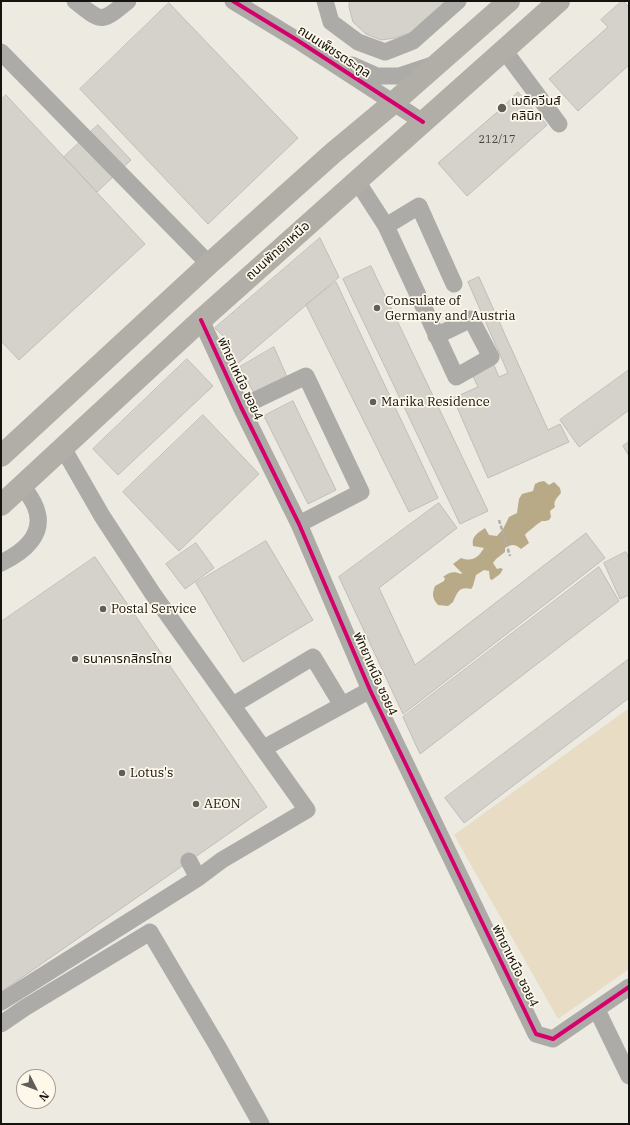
<!DOCTYPE html>
<html>
<head>
<meta charset="utf-8">
<style>
	body { margin:0 }
	#map { position:relative; width:630px; height:1125px; overflow:hidden; background:#edeae2; font-family:"IBM Plex Serif",serif }
	canvas { display:block }
	.frame { position:absolute; inset:0; border:2px solid #15130f; pointer-events:none }
	.north { position:absolute; left:16px; top:1069px; width:40px; height:40px; box-sizing:border-box; background:#fef8eb; border:1px solid #a19c93; border-radius:50%; rotate:132deg; font-size:11px; font-weight:700; line-height:16px; text-align:center; color:#15130f }
	.north::after { content:''; display:block; margin:auto; width:14px; height:18px; background:#615e59; clip-path:polygon(50% 0,100% 100%,50% 72%,0 100%) }
</style>
</head>
<body>
<div id="map">
<canvas width="630" height="1125"></canvas>
<div class="frame"></div>
<div class="north">N</div>
</div>
<script>
const c = document.querySelector('canvas').getContext('2d');
c.lineJoin = 'round';
function fill(path, color) {
  c.fillStyle = color;
  c.fill(path, 'evenodd');
}
function stroke(path, color, width, dash) {
  c.strokeStyle = color;
  c.lineWidth = width;
  c.lineCap = dash ? 'butt' : 'round';
  c.setLineDash(dash || []);
  c.stroke(path);
}
function drawText(font, color, halo, rows, align = 'center') {
  c.font = font + ' "IBM Plex Serif","Noto Sans Thai",serif';
  c.lineWidth = 3.5;
  c.setLineDash([]);
  c.textBaseline = 'middle';
  c.strokeStyle = halo;
  c.fillStyle = color;
  for (const [text, x, y, turn = 0] of rows) {
    c.save();
    c.translate(x, y);
    c.rotate((+turn || 0) * Math.PI / 180);
    c.textAlign = isNaN(turn) ? turn : align;
    if (halo) c.strokeText(text, 0, 0);
    c.fillText(text, 0, 0);
    c.restore();
  }
}
fill(new Path2D(`
	M 629,708 L 629,969 L 558,1019 L 454,835 Z`), '#e8ddc4');
fill(new Path2D(`
	M 544,481 L 549,485 L 554,482 L 560,488 L 561,493 C 557,498 553,501 555,507 L 550,511 L 551,517 L 549,520 C 547,521 544,521 542,521 C 540,522 526,533 525,535 L 529,543 L 521,549 C 515,544 512,544 505,548 L 505,552 L 496,559 L 493,563 L 497,569 L 500,568 L 503,569 L 500,574 L 492,580 L 490,579 L 489,571 L 484,570 L 476,575 L 473,586 L 471,589 C 459,586 457,593 453,602 L 448,606 L 438,605 C 432,598 432,594 435,586 L 444,581 L 445,578 L 443,577 C 449,572 454,571 461,574 L 462,573 L 453,564 L 461,558 C 472,562 478,558 484,548 L 473,546 C 471,536 478,533 485,528 L 489,535 L 497,536 L 503,529 L 509,517 L 517,513 L 519,499 L 522,494 L 533,491 L 535,484 L 539,482 Z`), '#b8a987');
const building = new Path2D(`
	M 350,1 L 447,1 L 412,32 L 395,38 L 381,40 L 366,34 L 353,22 L 349,7 Z
	M 622,1 L 623,1 L 629,7 L 629,65 L 578,111 L 549,79 L 608,27 L 601,20 Z
	M 169,3 L 298,138 L 208,224 L 80,89 Z
	M 518,92 L 547,125 L 467,196 L 438,163 L 502,108 Z
	M 6,95 L 145,244 L 19,360 L 1,341 L 1,100 Z
	M 98,125 L 131,160 L 97,192 L 64,157 Z
	M 320,238 L 339,277 L 237,364 L 226,348 L 231,344 L 215,328 Z
	M 371,266 L 488,511 L 460,524 L 343,279 Z
	M 479,277 L 548,430 L 560,424 L 569,442 L 488,478 L 453,398 L 478,387 L 471,372 L 493,363 L 499,377 L 508,373 L 468,282 Z
	M 336,282 L 438,498 L 409,512 L 306,305 Z
	M 274,347 L 287,377 L 255,395 L 240,367 Z
	M 187,359 L 213,386 L 118,475 L 93,449 Z
	M 629,370 L 629,410 L 579,447 L 560,420 Z
	M 293,401 L 336,490 L 308,504 L 264,416 Z
	M 203,415 L 259,474 L 179,551 L 123,492 Z
	M 629,442 L 629,456 L 623,446 Z
	M 439,503 L 457,528 L 379,588 L 415,665 L 586,533 L 605,558 L 403,714 L 339,577 Z
	M 266,541 L 313,620 L 243,662 L 196,583 Z
	M 196,543 L 214,568 L 185,589 L 166,564 Z
	M 626,552 L 629,558 L 629,595 L 620,599 L 604,563 Z
	M 95,557 L 267,807 L 1,992 L 1,622 Z
	M 599,567 L 619,601 L 420,754 L 403,717 Z
	M 629,659 L 629,698 L 464,823 L 445,798 Z`);
fill(building, '#d5d2cc');
stroke(building, '#c0bdb8', 1);
stroke(new Path2D(`
	M 499,520 L 510,556`), '#b1aeaa', 2.5, [4, 2]);
stroke(new Path2D(`
	M 75,1 C 102,22 100,24 128,1
	M 233,1 L 297,40 L 423,122
	M 325,1 L 331,22 L 358,42 L 385,52 L 413,41 L 458,1
	M 504,50 L 559,124
	M 1,52 L 209,264
	M 352,65 L 377,76 L 399,76 L 435,64
	M 357,181 L 386,226 L 456,377 L 491,357 L 471,319 L 436,336
	M 386,226 L 419,206 L 454,284
	M 201,320 L 241,407 L 299,524 L 370,690 L 536,1034 L 553,1039 L 629,987
	M 241,407 L 306,376 L 361,492 L 299,524
	M 1,563 C 24,552 47,534 35,506 C 32,499 27,492 22,485
	M 233,705 L 313,657 L 342,705
	M 264,748 L 370,690
	M 189,861 L 198,878
	M 1,1002 L 198,878 L 222,860 L 307,810 L 153,594 L 102,516 L 63,448
	M 597,1010 L 629,1076
	M 1,1024 L 26,1007 L 150,932 L 218,1047 L 261,1124`), '#acaba8', 17);
stroke(new Path2D(`
	M 1,456 L 209,264 L 333,153 L 393,103 L 509,1
	M 1,505 L 201,320 L 559,1`), '#b1aea8', 22);
stroke(new Path2D(`
	M 233,1 L 297,40 L 423,122
	M 201,320 L 241,407 L 299,524 L 370,690 L 536,1034 L 553,1039 L 629,987`), '#d6006c', 4);
for (const [x, y, r, color] of [
	[502,108,5,"#615e59"],
	[377,308,4,"#615e59"],
	[373,402,4,"#615e59"],
	[103,609,4,"#615e59"],
	[75,659,4,"#615e59"],
	[122,773,4,"#615e59"],
	[196,804,4,"#615e59"]
]) {
  const dot = new Path2D();
  dot.arc(x, y, r, 0, 2 * Math.PI);
  c.fillStyle = color;
  c.fill(dot);
  stroke(dot, '#fef8eb', 1.5);
}
drawText('11px', '#46443f', null, [
	["212/17",497,140]
]);
drawText('13px', '#15130f', '#fef8eb', [
	["ถนนเพ็ชรตระกูล",334,52,33],
	["ถนนพัทยาเหนือ",278,251,-42],
	["พัทยาเหนือ ซอย4",240,379,65],
	["พัทยาเหนือ ซอย4",375,674,66],
	["พัทยาเหนือ ซอย4",515,966,64]
]);
drawText('13px', '#15130f', '#fef8eb', [
	["เมดิควีนส์",511,101],
	["คลินิก",511,116],
	["Consulate of",385,301],
	["Germany and Austria",385,316],
	["Marika Residence",381,402],
	["Postal Service",111,609],
	["ธนาคารกสิกรไทย",83,659],
	["Lotus's",130,773],
	["AEON",204,804]
], 'left');
</script>
</body>
</html>
